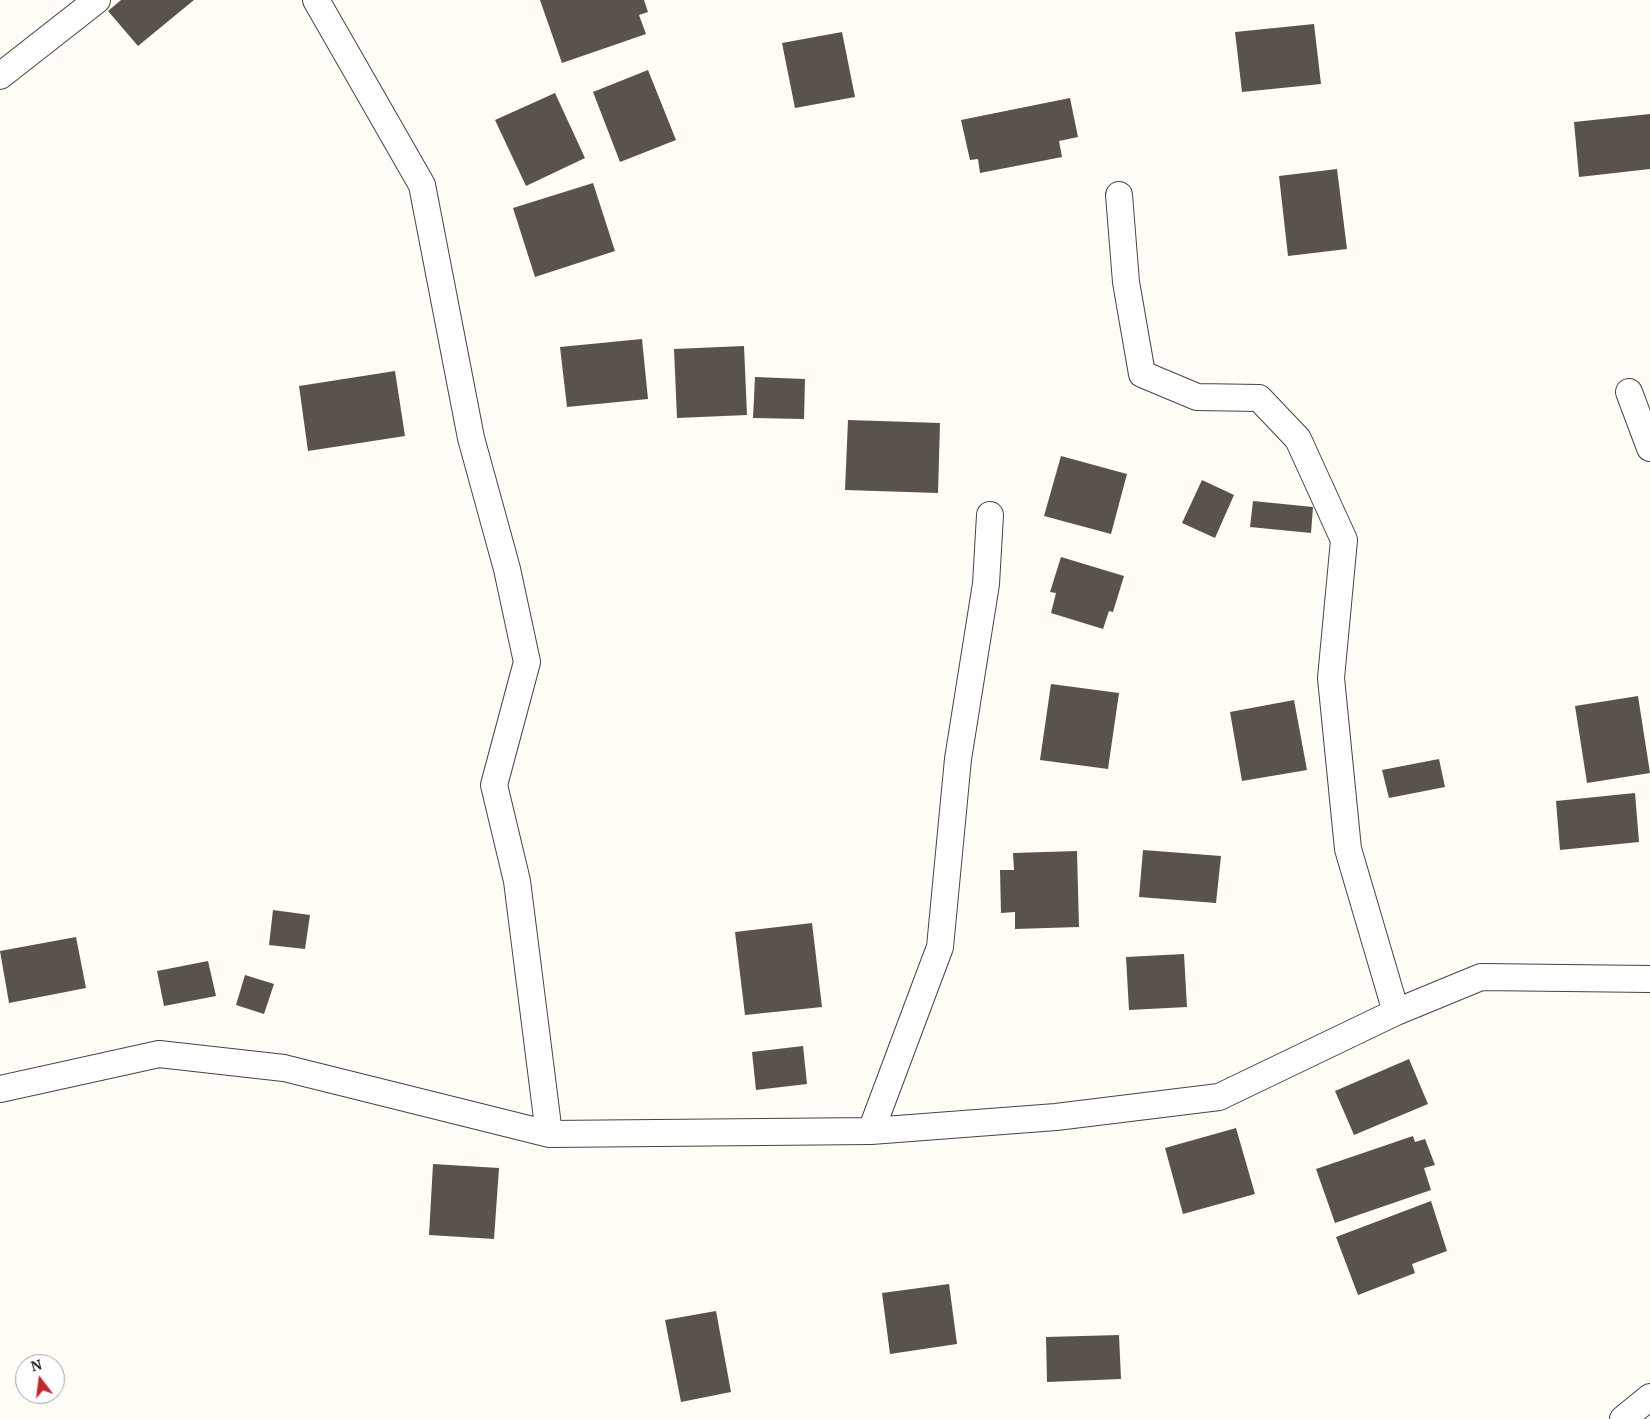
<!DOCTYPE html>
<html>
<head>
<meta charset="utf-8">
<style>
	body { margin:0 }
	#map { position:relative; width:1650px; height:1419px; overflow:hidden; background:#fffdf5; font-family:"PT Serif",serif }
	canvas { display:block }
	.north { position:absolute; left:15px; top:1354px; width:50px; height:50px; box-sizing:border-box; background:#fff; border:1px solid #a0a0a0; border-radius:50%; rotate:345deg; font-size:14px; font-weight:700; line-height:20px; text-align:center; color:#111 }
	.north::after { content:''; display:block; margin:auto; width:18px; height:22px; background:#c4262e; clip-path:polygon(50% 0,100% 100%,50% 72%,0 100%) }
</style>
</head>
<body>
<div id="map">
<canvas width="1650" height="1419"></canvas>
<div class="north">N</div>
</div>
<script>
const c = document.querySelector('canvas').getContext('2d');
c.lineJoin = 'round';
function fill(path, color) {
  c.fillStyle = color;
  c.fill(path, 'evenodd');
}
function stroke(path, color, width, dash) {
  c.strokeStyle = color;
  c.lineWidth = width;
  c.lineCap = dash ? 'butt' : 'round';
  c.setLineDash(dash || []);
  c.stroke(path);
}
fill(new Path2D(`
	M 121,0 L 194,0 L 138,46 L 108,11 Z
	M 540,0 L 644,0 L 648,12 L 639,15 L 646,34 L 562,63 Z
	M 1314,24 L 1321,84 L 1242,92 L 1235,32 Z
	M 842,32 L 855,97 L 795,108 L 782,43 Z
	M 648,70 L 676,140 L 620,162 L 593,92 Z
	M 555,93 L 585,158 L 526,186 L 495,120 Z
	M 1070,98 L 1078,137 L 1059,141 L 1062,157 L 980,173 L 978,159 L 970,160 L 961,120 Z
	M 1650,114 L 1650,169 L 1579,177 L 1574,122 Z
	M 1337,169 L 1347,249 L 1288,256 L 1279,176 Z
	M 593,183 L 615,251 L 535,277 L 513,208 Z
	M 642,339 L 648,399 L 567,407 L 560,347 Z
	M 744,346 L 747,415 L 677,418 L 674,349 Z
	M 395,371 L 405,436 L 308,451 L 299,386 Z
	M 755,377 L 805,379 L 804,419 L 753,418 Z
	M 848,420 L 940,423 L 938,493 L 845,490 Z
	M 1061,456 L 1127,474 L 1111,534 L 1044,516 Z
	M 1202,480 L 1234,495 L 1215,538 L 1182,523 Z
	M 1253,501 L 1313,507 L 1311,533 L 1250,527 Z
	M 1061,557 L 1124,576 L 1113,612 L 1109,611 L 1103,629 L 1051,613 L 1056,593 L 1050,592 Z
	M 1051,684 L 1119,693 L 1108,769 L 1040,760 Z
	M 1638,696 L 1650,773 L 1587,783 L 1575,706 Z
	M 1294,700 L 1307,770 L 1242,781 L 1230,712 Z
	M 1439,759 L 1445,787 L 1389,798 L 1382,770 Z
	M 1635,793 L 1639,842 L 1560,850 L 1556,801 Z
	M 1143,850 L 1221,856 L 1216,903 L 1139,897 Z
	M 1077,851 L 1079,927 L 1015,929 L 1015,912 L 1001,913 L 1000,870 L 1014,870 L 1013,853 Z
	M 273,910 L 310,915 L 305,949 L 269,945 Z
	M 812,923 L 822,1007 L 745,1015 L 735,932 Z
	M 76,937 L 86,988 L 9,1003 L 0,951 Z
	M 1184,954 L 1187,1007 L 1129,1010 L 1126,957 Z
	M 208,961 L 216,996 L 164,1006 L 157,971 Z
	M 245,975 L 274,984 L 264,1014 L 236,1005 Z
	M 803,1046 L 807,1084 L 756,1090 L 752,1052 Z
	M 1409,1059 L 1428,1104 L 1354,1135 L 1335,1091 Z
	M 1236,1128 L 1255,1194 L 1183,1214 L 1165,1148 Z
	M 1413,1136 L 1415,1142 L 1425,1139 L 1435,1165 L 1424,1168 L 1431,1190 L 1335,1223 L 1316,1169 Z
	M 433,1164 L 499,1168 L 494,1239 L 429,1235 Z
	M 1431,1201 L 1447,1251 L 1412,1264 L 1415,1273 L 1358,1295 L 1336,1237 Z
	M 949,1284 L 957,1344 L 890,1354 L 882,1293 Z
	M 716,1311 L 731,1392 L 681,1402 L 665,1320 Z
	M 1119,1335 L 1121,1379 L 1047,1382 L 1046,1337 Z`), '#5a524d');
const minor = new Path2D(`
	M 316,0 L 422,185 L 471,438 L 507,569 L 527,662 L 494,785 L 517,881 L 549,1134
	M 0,76 L 97,0
	M 1119,195 L 1126,282 L 1142,374 L 1197,397 L 1259,398 L 1298,439 L 1344,540 L 1331,678 L 1348,849 L 1396,1012
	M 1629,392 L 1650,448
	M 0,1089 L 159,1054 L 284,1068 L 549,1134 L 871,1131 L 1056,1117 L 1219,1097 L 1396,1012 L 1481,977 L 1650,979
	M 871,1131 L 940,947 L 958,759 L 986,584 L 990,515
	M 1623,1419 L 1650,1397`);
stroke(minor, '#444', 28);
stroke(minor, '#fff', 26);
</script>
</body>
</html>
